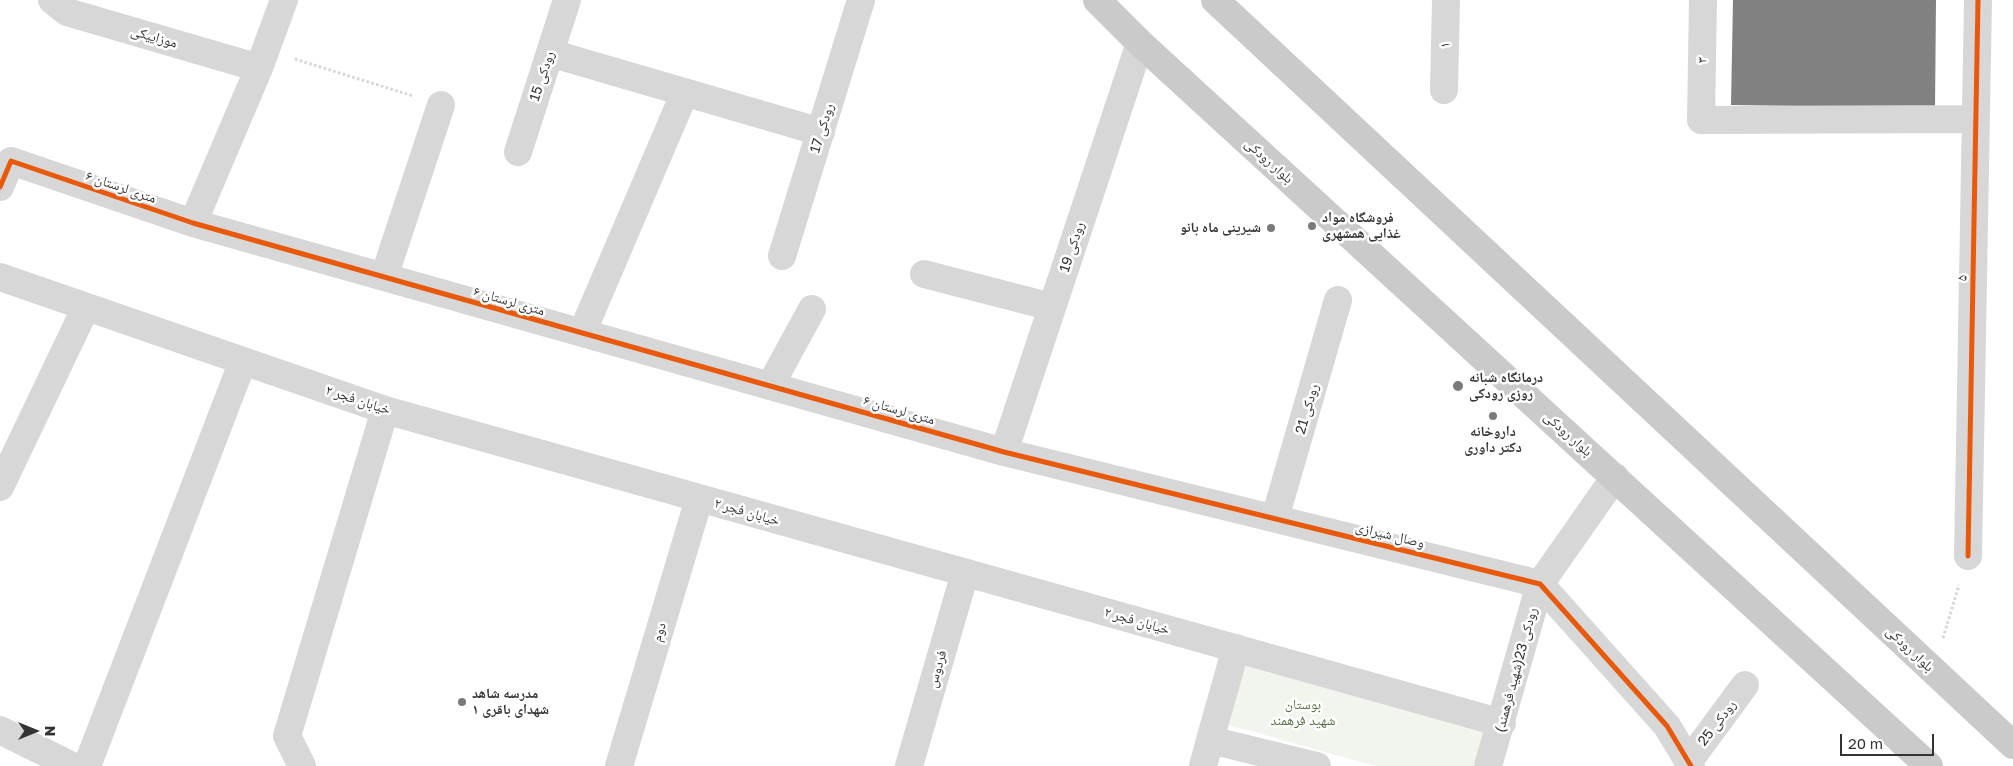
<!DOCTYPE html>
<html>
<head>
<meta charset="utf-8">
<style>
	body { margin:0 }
	#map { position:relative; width:2013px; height:766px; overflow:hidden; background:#fff; font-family:"Golos Text",sans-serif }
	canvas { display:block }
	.north { position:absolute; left:10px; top:706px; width:50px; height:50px; -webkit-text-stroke:4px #fff; paint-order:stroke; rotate:90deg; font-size:14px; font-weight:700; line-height:20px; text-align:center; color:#333 }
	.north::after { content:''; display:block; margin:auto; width:18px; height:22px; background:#333; clip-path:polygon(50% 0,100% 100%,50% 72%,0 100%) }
	.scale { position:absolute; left:1840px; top:734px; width:94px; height:22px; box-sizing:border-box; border:2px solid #333; border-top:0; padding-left:6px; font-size:15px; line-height:18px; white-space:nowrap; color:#333; -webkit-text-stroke:4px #fff; paint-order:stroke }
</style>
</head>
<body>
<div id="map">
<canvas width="2013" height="766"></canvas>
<div class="north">N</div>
<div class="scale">20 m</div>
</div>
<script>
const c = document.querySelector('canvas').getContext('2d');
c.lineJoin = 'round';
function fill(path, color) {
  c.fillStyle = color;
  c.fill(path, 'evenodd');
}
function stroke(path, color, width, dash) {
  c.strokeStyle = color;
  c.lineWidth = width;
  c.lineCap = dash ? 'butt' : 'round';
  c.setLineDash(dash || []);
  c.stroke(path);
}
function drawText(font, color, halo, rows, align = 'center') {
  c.font = font + ' "Golos Text","Noto Naskh Arabic",sans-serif';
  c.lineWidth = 5;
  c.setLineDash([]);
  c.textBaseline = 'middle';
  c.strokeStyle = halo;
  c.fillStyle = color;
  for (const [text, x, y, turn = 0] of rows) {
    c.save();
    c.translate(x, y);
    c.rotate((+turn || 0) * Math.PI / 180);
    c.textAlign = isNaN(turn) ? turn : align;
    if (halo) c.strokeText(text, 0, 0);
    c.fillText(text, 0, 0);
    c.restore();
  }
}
fill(new Path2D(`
	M 1246,664 L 1486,732 L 1477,766 L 1375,766 L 1229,725 Z`), '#f1f5ed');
fill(new Path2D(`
	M 1733,0 L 1936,0 L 1935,108 L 1731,105 Z`), '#818181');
stroke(new Path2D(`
	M 295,59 L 413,96
	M 1943,638 L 1959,585`), '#d6d6d6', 3, [2.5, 2.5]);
stroke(new Path2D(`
	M 52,0 L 67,12 L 259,68
	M 1703,0 L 1701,120 L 1976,119
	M 550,53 L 821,132
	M 1444,90 L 1446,0
	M 518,152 L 567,0
	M 0,187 L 11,161 L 193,223 L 1004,452 L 1540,584 L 1667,726 L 1691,766
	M 193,223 L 259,68 L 284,0
	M 782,256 L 861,0
	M 924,274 L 1052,307
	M 0,277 L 385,410 L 1502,723
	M 384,277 L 441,105
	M 582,333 L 685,92
	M 770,386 L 812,309
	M 1004,452 L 1140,43
	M 0,487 L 86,307
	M 1275,518 L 1338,300
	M 1968,556 L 1978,0
	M 0,730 L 72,766
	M 1210,740 L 1236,648
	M 1689,761 L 1745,685
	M 87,766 L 243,361
	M 302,766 L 287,736 L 385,410
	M 619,766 L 699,499
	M 909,766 L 965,573
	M 1203,766 L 1210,740 L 1317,766
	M 1488,766 L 1540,584 L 1615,477`), '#d7d7d7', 28);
stroke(new Path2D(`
	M 1097,0 L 1140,43 L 1929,766
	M 1215,0 L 2013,745`), '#cacaca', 28);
stroke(new Path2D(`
	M 0,187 L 11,161 L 193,223 L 1004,452 L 1540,584 L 1667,726 L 1691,766
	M 1968,556 L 1978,0`), '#e8590c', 5);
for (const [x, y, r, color] of [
	[1312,226,5,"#7a7a7a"],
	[1271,228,5,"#7a7a7a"],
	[1458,386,6,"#7a7a7a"],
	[1493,416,5,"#7a7a7a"],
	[462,702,5,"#7a7a7a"]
]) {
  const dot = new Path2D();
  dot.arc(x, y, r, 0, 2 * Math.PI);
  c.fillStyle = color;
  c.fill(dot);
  stroke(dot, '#fff', 2);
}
drawText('14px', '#333', '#fff', [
	["موزاییکی",154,37,16],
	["۱",1445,45,-89],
	["۳",1702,60,-89],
	["رودکی 15",542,76,-72],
	["رودکی 17",822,128,-73],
	["بلوار رودکی",1269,161,42],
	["۶ متری لرستان",121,187,19],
	["رودکی 19",1072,247,-72],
	["۵",1962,278,-89],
	["۶ متری لرستان",509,301,16],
	["خیابان فجر ۲",358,400,18],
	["رودکی 21",1307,409,-74],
	["۶ متری لرستان",899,410,16],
	["بلوار رودکی",1568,434,42],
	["خیابان فجر ۲",747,512,16],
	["وصال شیرازی",1390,535,14],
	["خیابان فجر ۲",1137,621,16],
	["دوم",659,632,-73],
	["بلوار رودکی",1910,649,43],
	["فردوس",937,669,-74],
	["رودکی 23(شهید فرهمند)",1516,670,-75],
	["رودکی 25",1717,723,-53]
]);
drawText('bold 14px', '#333', '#fff', [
	["فروشگاه مواد",1322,218],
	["غذایی همشهری",1322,234],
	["شیرینی ماه بانو",1261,228,"right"],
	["درمانگاه شبانه",1469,378],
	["روزی رودکی",1469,394],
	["داروخانه",1493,432,"center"],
	["دکتر داوری",1493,448,"center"],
	["مدرسه شاهد",472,694],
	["شهدای باقری ۱",472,710]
], 'left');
drawText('14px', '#56703f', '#fff', [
	["بوستان",1303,705],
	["شهید فرهمند",1303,721]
]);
</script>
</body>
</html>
